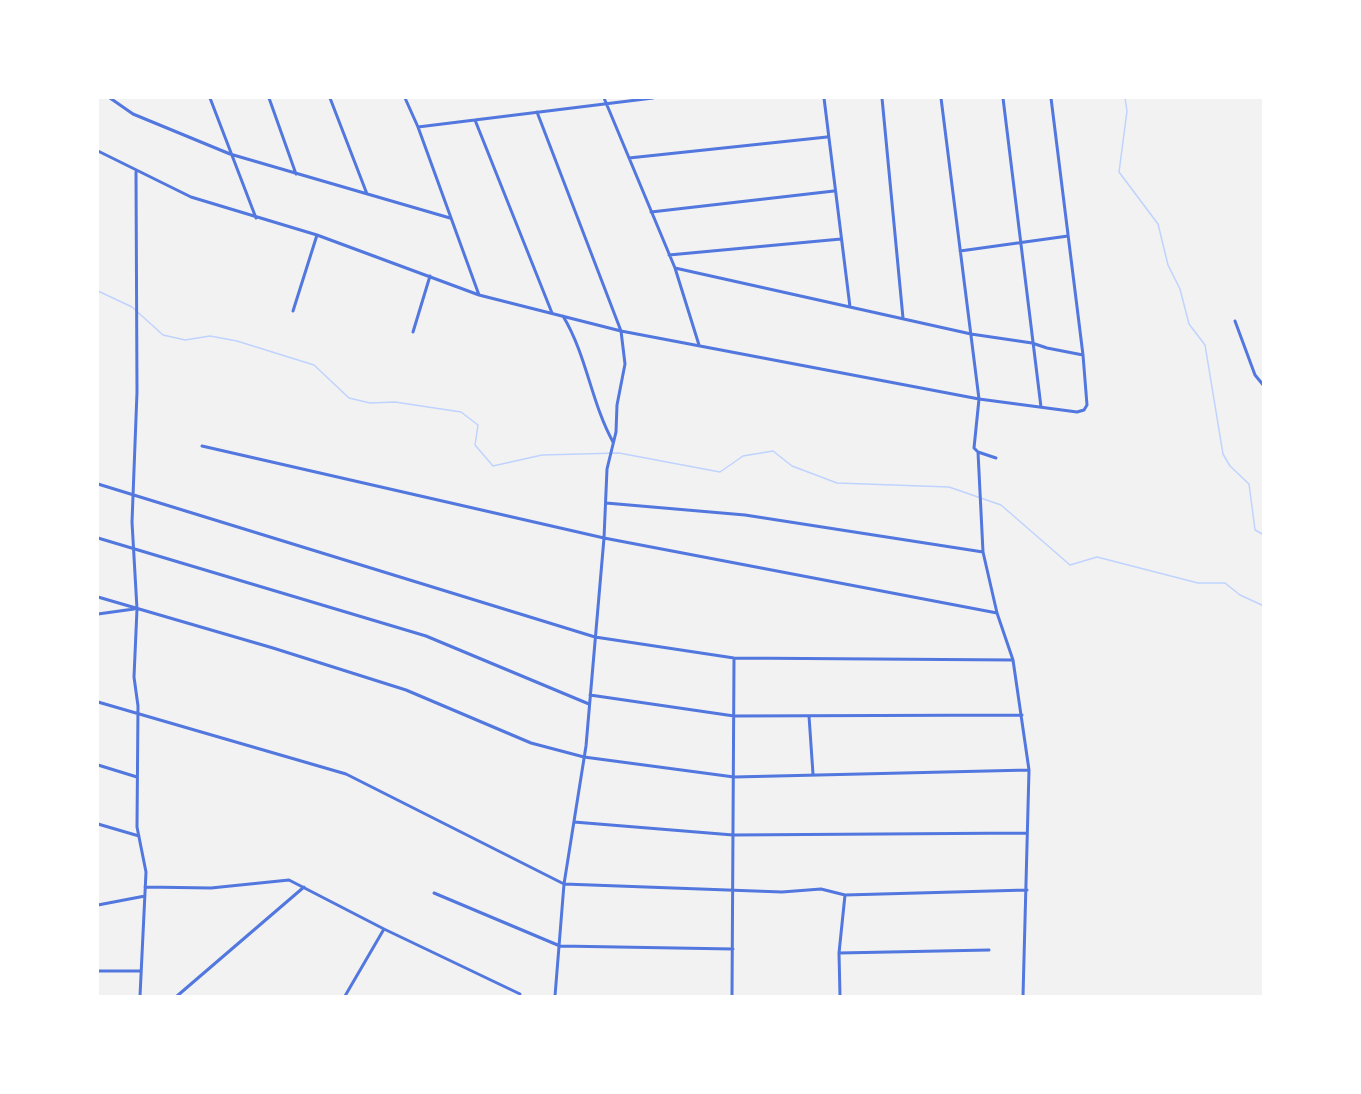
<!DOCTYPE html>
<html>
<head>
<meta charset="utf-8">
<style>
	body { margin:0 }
	#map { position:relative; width:1361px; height:1094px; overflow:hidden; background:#f2f2f2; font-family:"Golos Text",sans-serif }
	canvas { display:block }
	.frame { position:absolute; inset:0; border:99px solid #fff; pointer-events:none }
</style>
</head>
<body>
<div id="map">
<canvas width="1361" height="1094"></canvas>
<div class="frame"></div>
</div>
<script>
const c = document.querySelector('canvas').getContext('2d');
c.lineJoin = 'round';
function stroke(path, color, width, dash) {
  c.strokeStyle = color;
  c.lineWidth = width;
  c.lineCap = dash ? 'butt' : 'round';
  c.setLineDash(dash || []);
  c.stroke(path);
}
stroke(new Path2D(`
	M 1125,98 L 1127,111 L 1119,172 L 1158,224 L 1168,265 L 1180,289 L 1189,324 L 1205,345 L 1223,454 L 1230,466 L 1249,484 L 1255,530 L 1264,535
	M 98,291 L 132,307 L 163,335 L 185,340 L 210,336 L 237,341 L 314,365 L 349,398 L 370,403 L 395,402 L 461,412 L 478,425 L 475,445 L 493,466 L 542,455 L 619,453 L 720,472 L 743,456 L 773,451 L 792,466 L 837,483 L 949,487 L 1001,505 L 1070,565 L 1097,557 L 1198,583 L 1225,583 L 1240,595 L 1264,606`), '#bfd3fe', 1.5);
stroke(new Path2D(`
	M 110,98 L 133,114 L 230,154 L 450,218
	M 210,98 L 256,218
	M 269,98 L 296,174
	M 330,98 L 367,194
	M 405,98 L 418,127 L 479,295
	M 604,98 L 675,268 L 699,345
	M 824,98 L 850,307
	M 882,98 L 903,318
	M 941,98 L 979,399 L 974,448 L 978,452 L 996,458
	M 1003,98 L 1041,407
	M 537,112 L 621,331 L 625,364 L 617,405 L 616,432 L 607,469 L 604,538 L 586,746 L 564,884 L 555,996
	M 475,120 L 552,313
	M 418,127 L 653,98
	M 98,151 L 191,197 L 317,235 L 479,295 L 621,331 L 979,399 L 1077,412 L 1084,410 L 1087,405 L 1083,355 L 1051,98
	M 629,158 L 827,137
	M 136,172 L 137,392 L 132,522 L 137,609 L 134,677 L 138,706 L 137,827 L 146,872 L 140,996
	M 651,212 L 834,191
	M 960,251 L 1068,236
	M 669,255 L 841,239
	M 675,268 L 971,334 L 1032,343 L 1047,348 L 1083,355
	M 293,311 L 317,235
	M 563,316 C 587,356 591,402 613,442
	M 1235,321 L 1255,375 L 1264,386
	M 413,332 L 430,276
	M 202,446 L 604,538 L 997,613
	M 978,452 L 983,552 L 997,613 L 1013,660 L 1029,770 L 1023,996
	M 98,484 L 595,637 L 734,658 L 1013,660
	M 606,503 L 745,515 L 983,552
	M 98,538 L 426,636 L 589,704
	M 98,597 L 273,648 L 406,690 L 531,743 L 584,757 L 734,777 L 1029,770
	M 98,614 L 134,609
	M 590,695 L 734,716 L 1022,715
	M 98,702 L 346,774 L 564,884 L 782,892 L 821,889 L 845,895 L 1027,890
	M 809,716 L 813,774
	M 98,765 L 137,777
	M 574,822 L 733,835 L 1026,833
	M 98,824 L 139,836
	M 145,887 L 211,888 L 289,880 L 384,929 L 520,994
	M 434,893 L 560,946 L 733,949
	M 98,905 L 145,896
	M 839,953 L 989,950
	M 98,971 L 141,971
	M 177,996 L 304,887
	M 345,996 L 384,929
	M 732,996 L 734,658
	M 840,996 L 839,953 L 845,895`), '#5277de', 3);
</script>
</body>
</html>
